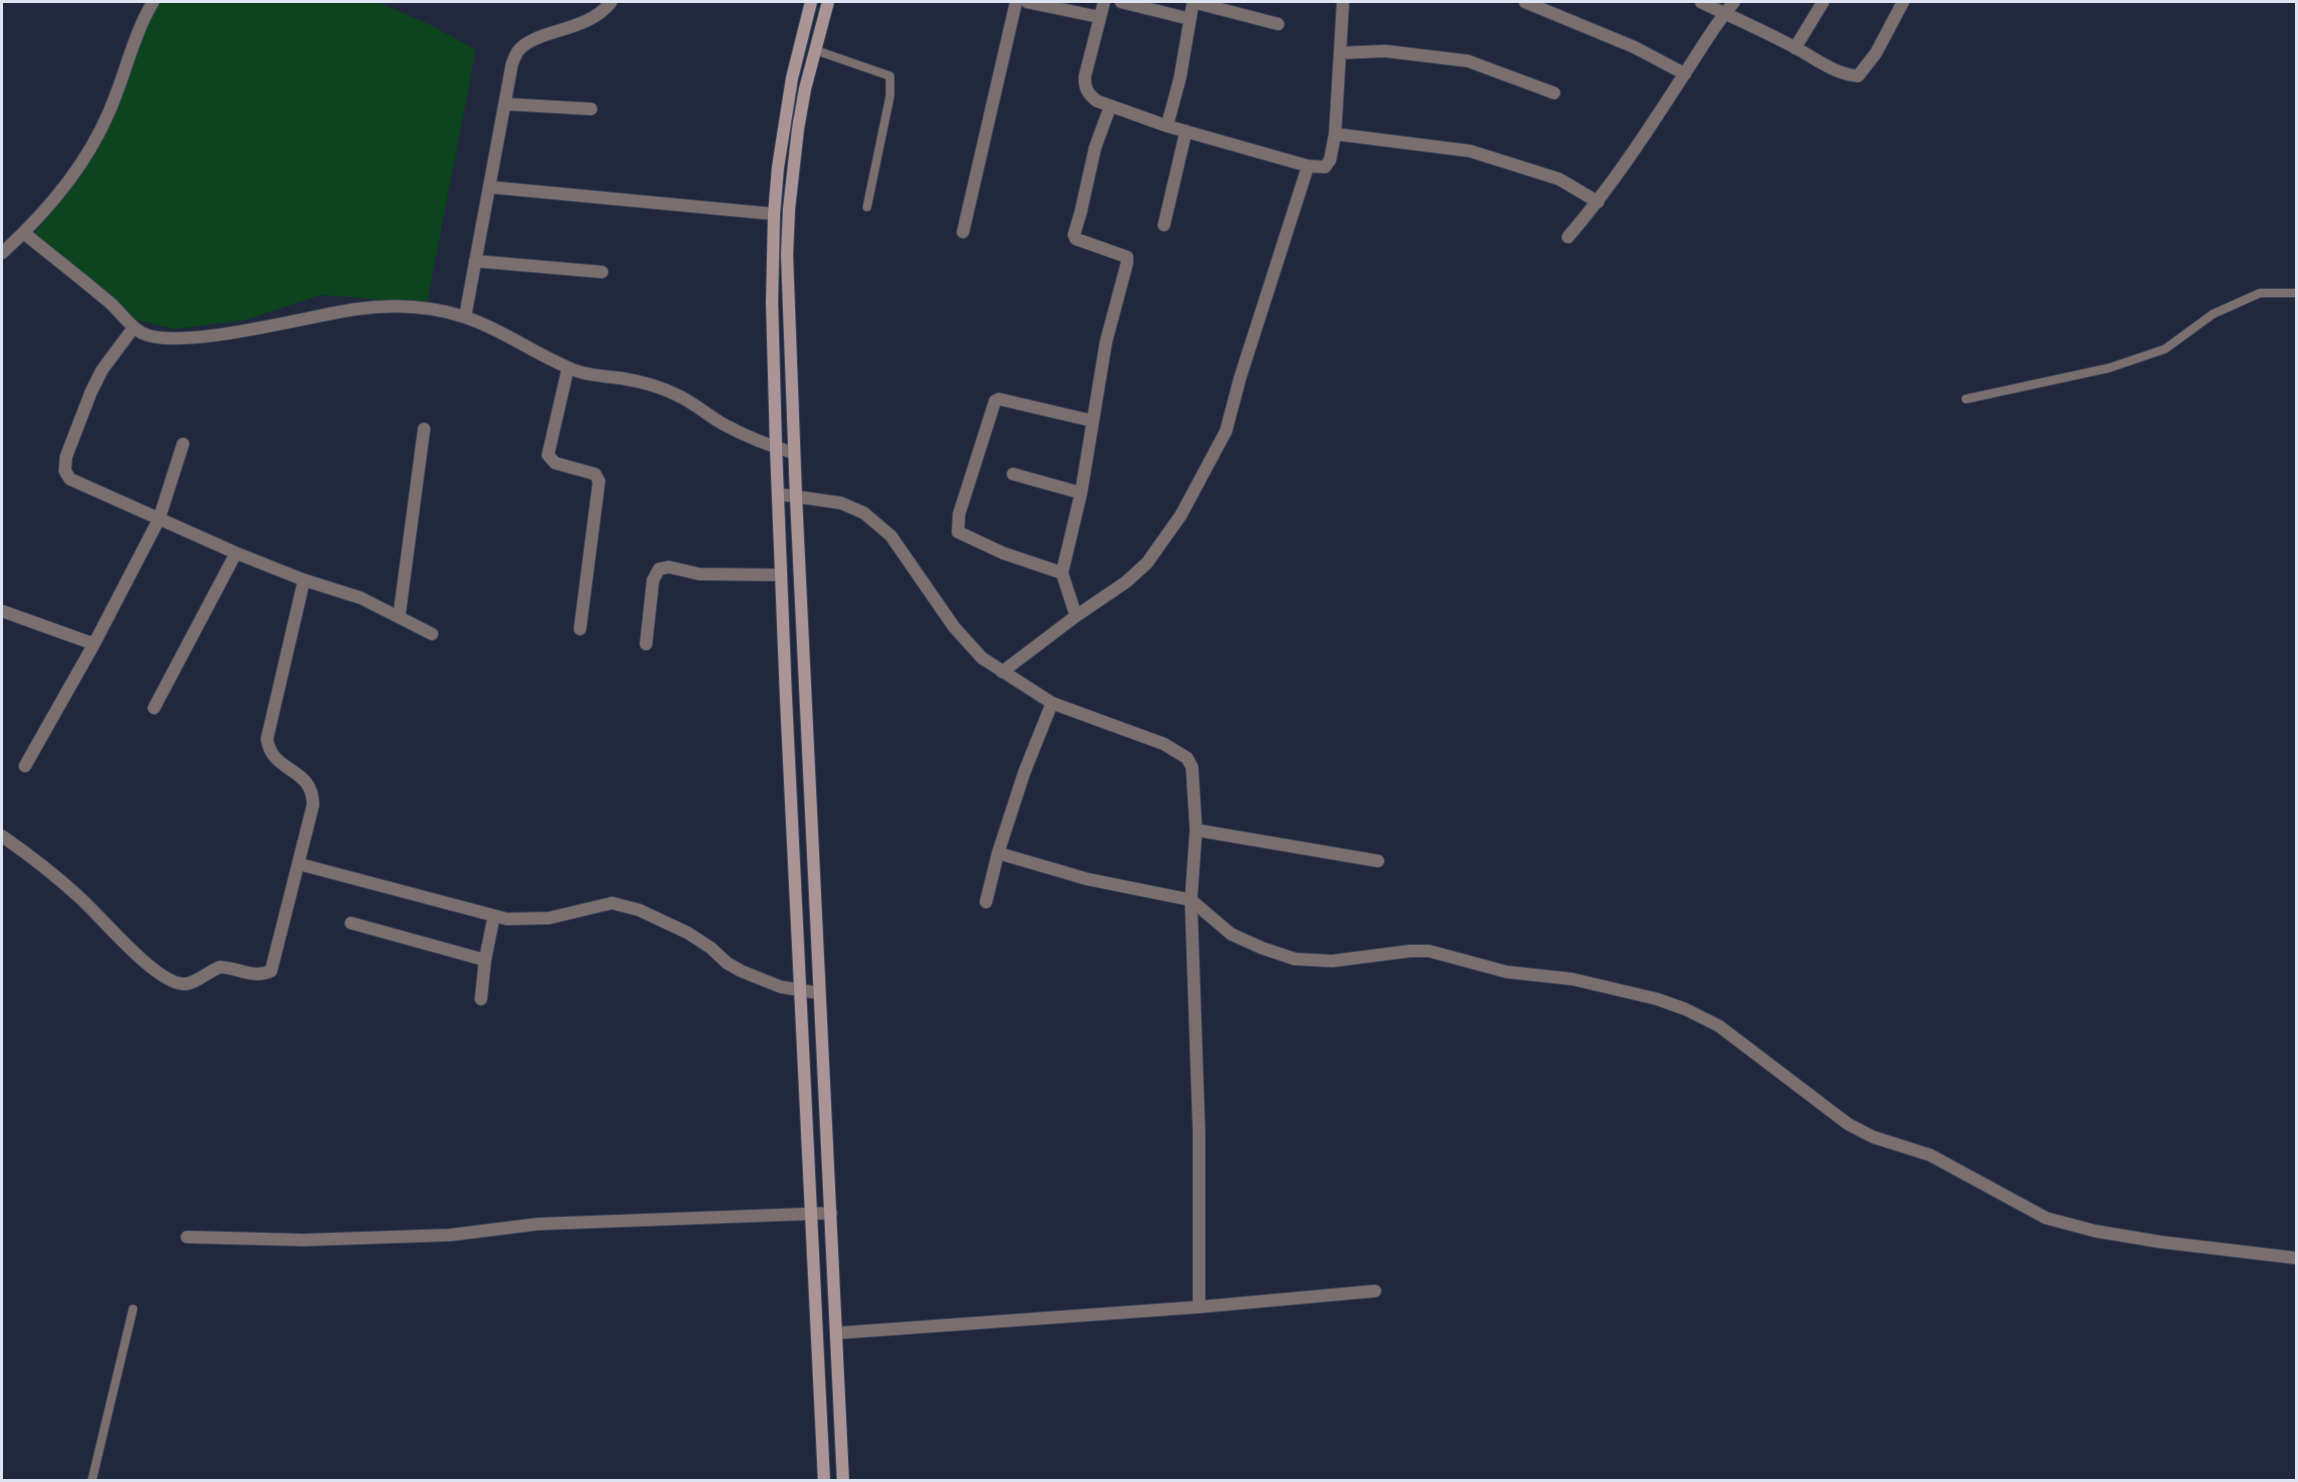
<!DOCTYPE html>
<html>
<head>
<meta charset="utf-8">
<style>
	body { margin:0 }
	#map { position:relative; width:2298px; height:1482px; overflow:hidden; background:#21283d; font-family:"PT Sans",sans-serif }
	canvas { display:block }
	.frame { position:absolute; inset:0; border:3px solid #dfe4f2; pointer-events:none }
</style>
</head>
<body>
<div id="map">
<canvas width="2298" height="1482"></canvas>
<div class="frame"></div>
</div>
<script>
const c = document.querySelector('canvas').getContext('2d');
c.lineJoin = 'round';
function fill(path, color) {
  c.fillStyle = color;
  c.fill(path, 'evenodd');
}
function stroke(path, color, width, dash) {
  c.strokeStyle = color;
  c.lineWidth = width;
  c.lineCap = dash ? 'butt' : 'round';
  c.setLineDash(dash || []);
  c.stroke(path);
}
fill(new Path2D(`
	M 153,2 L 378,2 L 431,25 L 476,50 L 426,308 L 363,298 L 321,295 L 246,320 L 175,329 L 128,318 L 33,235 L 98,150 Z`), '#0c441d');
const service = new Path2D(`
	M 815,50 L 890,76 L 890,96 L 867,207
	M 1966,399 L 2109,368 L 2165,349 L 2213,314 L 2260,293 L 2296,293
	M 92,1480 L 133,1309`);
const minor = new Path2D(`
	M 1027,2 L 1099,17
	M 1104,2 L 1085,76 C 1084,88 1088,94 1097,101 L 1167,126 L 1308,166 L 1325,167 L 1330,160 L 1335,134 L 1343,2
	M 1121,2 L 1190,19
	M 1525,2 L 1634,47 L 1685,74
	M 1701,2 C 1732,17 1764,31 1794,47 C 1815,58 1834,74 1858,76 L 1876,53 L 1903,2
	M 1795,48 L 1823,2
	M 1340,53 L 1385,51 L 1468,61 L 1554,93
	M 505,104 L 591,109
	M 1167,126 L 1180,78 L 1193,2 L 1278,24
	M 1335,134 L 1470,151 L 1559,179 L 1598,202
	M 489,187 L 774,214
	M 1164,225 L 1186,131
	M 963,232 L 1016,2
	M 24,233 C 52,256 81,278 109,302 C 120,311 129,326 142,333 C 179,352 311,315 357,309 C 392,304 431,306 465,317 C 501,329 532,352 567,367 C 583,375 602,376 620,378 C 639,381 659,386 677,395 C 693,402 707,415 723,424 C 745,436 770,446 794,453
	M 1568,237 C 1612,186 1649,129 1685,73 C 1701,49 1715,24 1734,2
	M 2,253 C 45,214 86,166 109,112 C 125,76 133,35 153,2
	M 475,261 L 602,272
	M 465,317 L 512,64 C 514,59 516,54 518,51 C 537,28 587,33 611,2
	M 134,327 L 102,370 L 91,392 L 66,457 L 65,471 L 70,479 L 236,553 L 304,580 L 361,598 L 432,634
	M 568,368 L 548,455 L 555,463 L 595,474 L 599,481 L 580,629
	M 1013,474 L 1081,493
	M 778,494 L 841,503 L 864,513 L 891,536 L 954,627 L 982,658 L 1052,703 L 1164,744 L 1187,758 L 1192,767 L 1196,830 L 1191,900 L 1199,1132 L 1199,1307
	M 1062,573 L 1003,553 L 958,532 L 959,514 L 995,401 L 999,399 L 1093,421
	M 2,611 L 94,644
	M 1076,616 L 1062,573 L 1081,493 L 1106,342 L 1127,263 L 1127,257 L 1076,239 L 1074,235 L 1081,211 L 1095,148 L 1110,107
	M 399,617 L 424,429
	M 646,644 L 653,580 L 659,569 L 669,567 L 699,574 L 781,575
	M 1002,672 L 1076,616 L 1126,582 L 1147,563 L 1181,515 L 1226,431 L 1240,378 L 1308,166
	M 154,708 L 236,553
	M 25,766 L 94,644 L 159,519 L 183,444
	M 1196,830 L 1378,861
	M 2,836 C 28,854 54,874 78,896 C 101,916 154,982 183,984 C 194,985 209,971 220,967 C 239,968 253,979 271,971 L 313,805 C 313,766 272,774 267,739 L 304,580
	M 998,853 L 1024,773 L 1052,703
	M 299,864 L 507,919 L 549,918 L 612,903 L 639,910 L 688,933 L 711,948 L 727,963 L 741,971 L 781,987 L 819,993
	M 986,902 L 998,853 L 1087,879 L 1191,900 L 1231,934 L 1262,948 L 1295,959 L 1332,961 L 1410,951 L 1429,951 L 1507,972 L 1572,979 L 1657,999 L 1685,1009 L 1719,1026 L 1848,1124 L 1873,1137 L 1930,1155 L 2046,1218 L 2095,1231 L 2161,1242 L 2296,1258
	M 351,923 L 485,960
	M 481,999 L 485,960 L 494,916
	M 187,1237 L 304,1240 L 450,1235 L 538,1224 L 831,1213
	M 838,1333 L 1199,1307 L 1375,1291`);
const secondary = new Path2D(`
	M 811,2 L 792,78 L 778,167 L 774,214 L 772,302 L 776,448 L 786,699 L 824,1480
	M 828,2 L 805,89 L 798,129 L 789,209 L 787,255 L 796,497 L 843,1480`);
stroke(service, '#3f465a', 10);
stroke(minor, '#3f465a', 14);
stroke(secondary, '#3f465a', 14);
stroke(service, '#7b6e6f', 8);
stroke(minor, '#7b6e6f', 12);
stroke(secondary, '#aa9496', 12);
</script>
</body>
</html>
